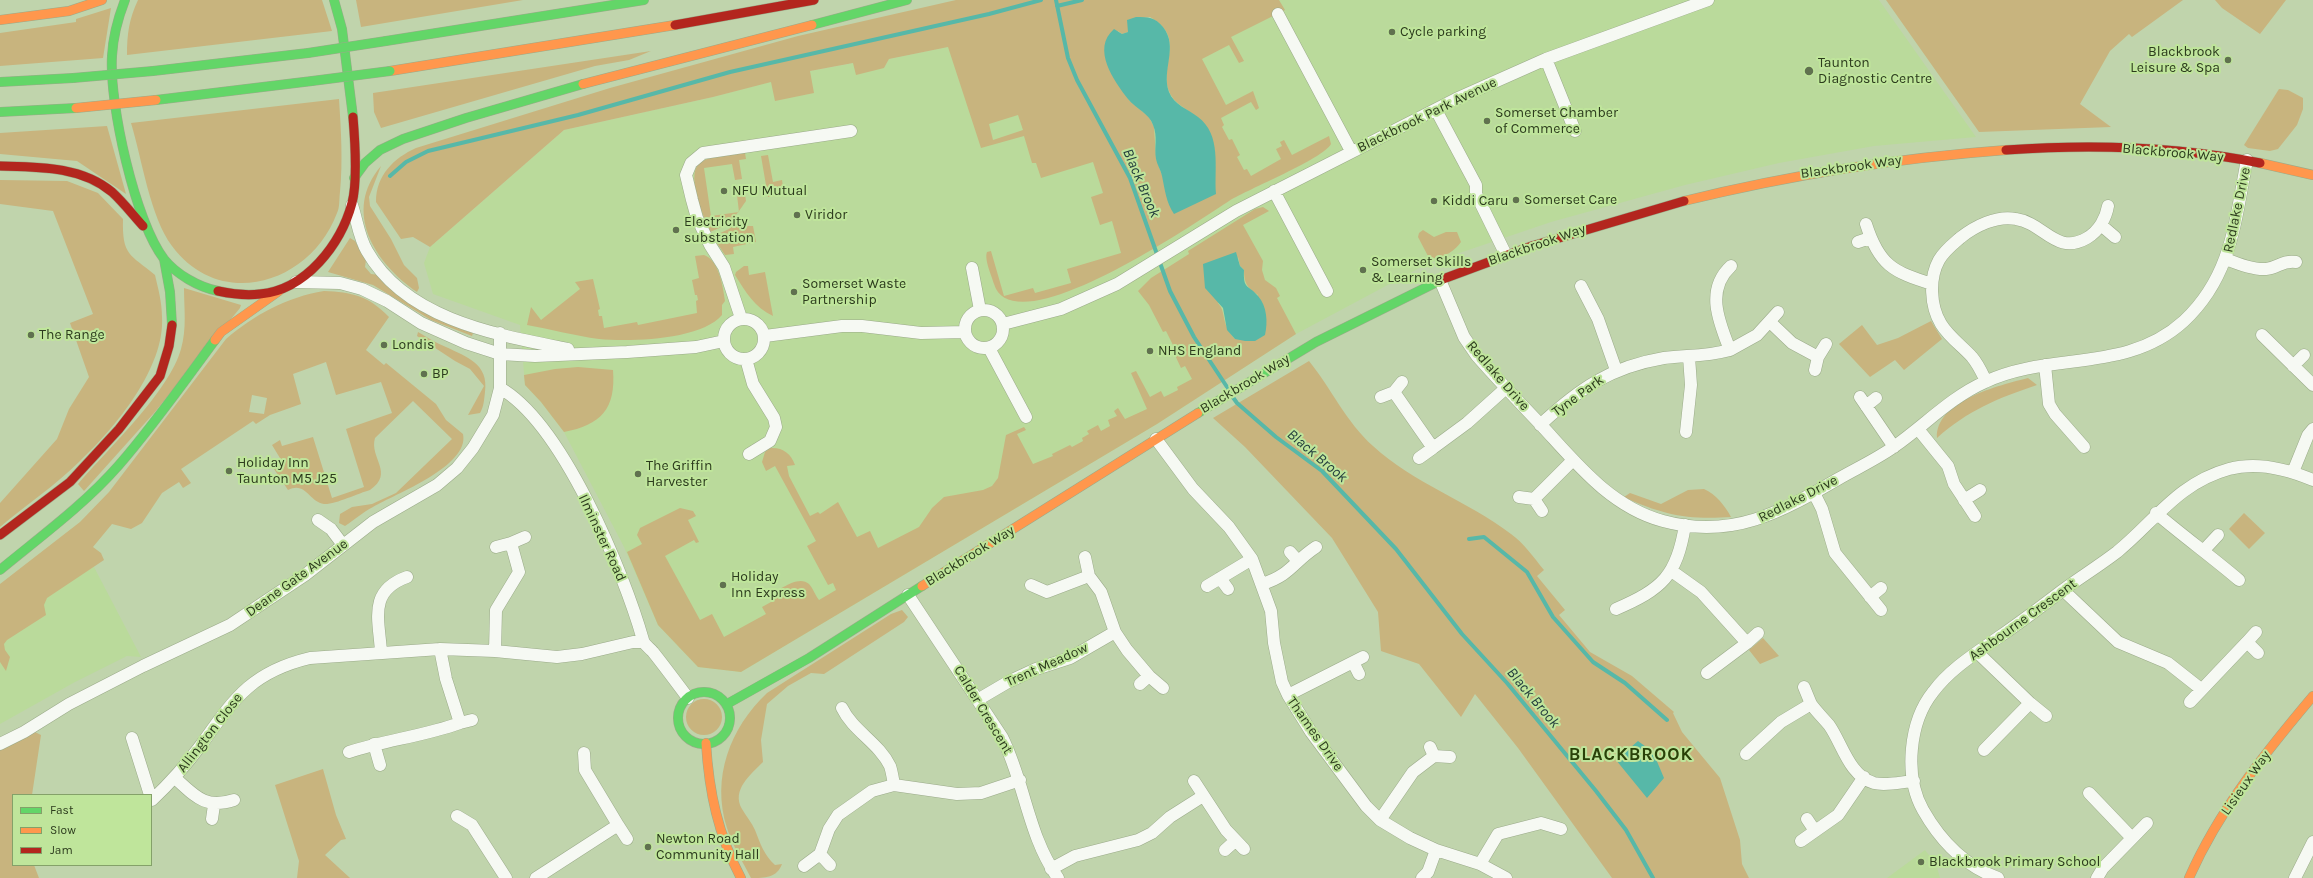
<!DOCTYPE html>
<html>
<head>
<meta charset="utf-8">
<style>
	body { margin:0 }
	#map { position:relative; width:2313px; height:878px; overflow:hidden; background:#c0d4ac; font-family:Karla,sans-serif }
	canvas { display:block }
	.legend { position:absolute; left:12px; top:794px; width:140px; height:72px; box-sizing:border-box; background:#bfe59b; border:1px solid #84a169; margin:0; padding:5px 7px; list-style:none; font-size:12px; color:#2c3b1d }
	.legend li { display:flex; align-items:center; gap:8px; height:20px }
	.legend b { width:20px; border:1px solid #84a169 }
</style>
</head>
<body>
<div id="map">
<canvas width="2313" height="878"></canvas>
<ul class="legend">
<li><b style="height:5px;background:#63d668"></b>Fast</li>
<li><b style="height:5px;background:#ff974d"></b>Slow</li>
<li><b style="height:5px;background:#b3261e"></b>Jam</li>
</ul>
</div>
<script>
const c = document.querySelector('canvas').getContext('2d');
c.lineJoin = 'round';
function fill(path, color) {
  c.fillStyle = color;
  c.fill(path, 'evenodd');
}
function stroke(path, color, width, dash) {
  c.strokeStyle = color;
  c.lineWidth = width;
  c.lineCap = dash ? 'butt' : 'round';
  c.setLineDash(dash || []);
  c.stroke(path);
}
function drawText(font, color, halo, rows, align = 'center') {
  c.font = font + ' Karla,sans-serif';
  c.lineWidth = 4;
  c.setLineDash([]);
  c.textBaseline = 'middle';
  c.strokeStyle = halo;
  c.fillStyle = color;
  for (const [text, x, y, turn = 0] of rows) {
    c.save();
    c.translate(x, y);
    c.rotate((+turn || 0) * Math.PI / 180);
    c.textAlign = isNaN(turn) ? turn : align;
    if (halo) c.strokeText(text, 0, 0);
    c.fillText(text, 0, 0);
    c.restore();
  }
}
fill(new Path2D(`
	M 1276,0 L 1879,0 L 1976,137 L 1874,146 L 1779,163 L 1685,185 L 1551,222 L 1427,264 L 1296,334 L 1157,424 L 741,672 L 698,667 L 658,625 L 624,547 L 564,432 L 541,402 L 525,385 L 520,325 L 433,294 L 424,263 L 430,247 L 564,130 L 713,97 L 810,71 L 854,63 L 884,68 L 889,59 L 962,44 Z
	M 94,567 L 141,657 L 127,656 L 75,682 L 0,724 L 0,626 L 62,582 Z
	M 1925,850 L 1936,864 L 1940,878 L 1887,878 Z`), '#bada9b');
fill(new Path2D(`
	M 138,0 L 322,0 L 332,31 L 127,55 C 127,34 129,19 138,0 Z
	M 356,0 L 523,0 L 361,27 Z
	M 956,0 L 1279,0 L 1285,10 L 1231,37 L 1244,61 L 1239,63 L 1229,45 L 1202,59 L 1226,105 L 1253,91 L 1259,108 L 1256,110 L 1251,102 L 1221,118 L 1224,125 L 1222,127 L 1229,140 L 1232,139 L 1240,155 L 1237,157 L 1244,170 L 1247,169 L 1251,176 L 1281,159 L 1276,149 L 1282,146 L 1280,142 L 1284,140 L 1292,155 L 1329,136 L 1331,144 C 1323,159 1248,189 1229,201 C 1198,221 1014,348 994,284 C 992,276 984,260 987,252 L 991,251 L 1004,296 L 1033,288 L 1035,293 L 1071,283 L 1067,269 L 1121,253 L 1112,221 L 1100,225 L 1091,197 L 1103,193 L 1093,162 L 1041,178 L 1036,163 L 1032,163 L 1024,136 L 981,148 L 948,47 L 889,59 L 884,68 L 856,75 L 853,63 L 810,71 L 814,93 L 775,101 L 771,82 L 713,97 L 564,130 L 430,247 L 413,237 L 401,239 L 376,202 C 376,175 394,158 416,148 L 610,88 L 798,36 ZM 1150,17 C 1187,38 1159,63 1169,91 C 1172,100 1180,105 1187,110 C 1214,127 1216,146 1215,176 L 1162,175 L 1156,158 L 1154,127 L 1149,117 L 1129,100 L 1118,31 L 1122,34 L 1128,32 L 1128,20 ZM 1018,115 L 1023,130 L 993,140 L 989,124 Z
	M 1886,0 L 2183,0 L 2132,37 L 2129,34 L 2110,51 L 2080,104 L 2111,127 L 1979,132 Z
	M 2215,0 L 2286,0 L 2260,34 L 2222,8 Z
	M 111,8 L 103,58 L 0,66 L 0,33 L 76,22 L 76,19 Z
	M 651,51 L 629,60 L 595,66 L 381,128 L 374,112 L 373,93 Z
	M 2279,89 L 2288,90 L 2303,98 L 2303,109 L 2297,125 L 2278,149 L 2270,151 L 2248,148 L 2244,145 Z
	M 339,99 C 341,130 343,161 340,192 C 339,199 340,207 337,213 C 311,283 221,312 172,246 C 150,217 142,159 131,123 Z
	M 107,126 L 126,194 L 77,161 L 0,154 L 0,133 Z
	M 745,153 L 746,159 L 739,160 L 742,179 L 735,180 L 732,164 L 704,168 L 711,216 L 739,212 L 737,195 L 745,194 L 746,201 C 734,218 731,224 710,232 C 704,217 684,173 701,162 C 710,156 734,155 745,153 Z
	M 768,155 L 773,182 L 782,180 L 783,187 L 774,189 L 775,196 L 768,197 L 761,156 Z
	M 381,166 L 369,197 L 370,206 L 391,239 L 404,265 L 417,278 L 419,288 L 417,292 C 375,263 342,212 381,166 Z
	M 0,180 L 67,181 L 98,193 L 123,219 C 122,256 130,254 155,275 C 158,288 162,302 162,317 C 165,368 115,428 80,461 C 56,485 26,505 0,527 L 0,503 L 57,439 L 69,409 L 89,377 L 70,323 L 93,314 L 53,211 L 0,204 Z
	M 1263,207 L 1269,211 L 1243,225 L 1263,261 L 1262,270 L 1265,280 L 1276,288 L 1280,296 L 1277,298 L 1296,334 L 1157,424 L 741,672 L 698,667 L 658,625 L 627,552 L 642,544 L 637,535 L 640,528 L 680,508 L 693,511 L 696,516 L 688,520 L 699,542 L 696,543 L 694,540 L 665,556 L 700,620 L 712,614 L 724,637 L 766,614 L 762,607 L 771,602 L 769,596 C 778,591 798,574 809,584 C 813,588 815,595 819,600 L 836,590 L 833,583 L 828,585 L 807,546 L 816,541 L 775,466 L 766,471 L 762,462 L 765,452 L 770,448 C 782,447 791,453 795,465 L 787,466 L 789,476 L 810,516 L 818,512 L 820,514 L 838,502 L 857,537 L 870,531 L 878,548 L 919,527 L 932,508 L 944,497 L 983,490 L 992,486 L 998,478 L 1006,435 L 1024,427 L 1026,430 L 1017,434 L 1033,464 L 1053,456 L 1052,454 L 1070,445 L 1072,447 L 1083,441 L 1082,438 L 1089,434 L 1087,431 L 1098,425 L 1101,431 L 1110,426 L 1108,420 L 1117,416 L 1114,411 L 1118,408 L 1125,419 L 1147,409 L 1131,373 L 1136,371 L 1150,397 L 1161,391 L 1164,397 L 1178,390 L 1177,387 L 1192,379 L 1185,366 L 1181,368 L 1173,351 L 1175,349 L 1166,331 L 1163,332 L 1149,305 L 1138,291 L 1151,278 L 1189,254 L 1188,251 L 1255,209 ZM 1238,257 L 1240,266 L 1244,270 C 1244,283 1247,288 1258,295 L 1235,339 C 1220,323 1227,313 1218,303 Z
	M 739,220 L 748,226 L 753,226 L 756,242 L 733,247 L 734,254 L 725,255 L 715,240 L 716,235 L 729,229 Z
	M 1423,230 L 1434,237 L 1446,232 L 1457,232 L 1461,242 C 1455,251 1441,260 1429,258 L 1418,237 L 1419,233 Z
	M 350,238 L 355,241 L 366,260 L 365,267 L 371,274 L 379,275 C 385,281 391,290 398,295 C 420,312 446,324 473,333 L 472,336 L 431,320 L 373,285 L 328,272 Z
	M 704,255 C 719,260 723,287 725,301 L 722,305 L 722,315 C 701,340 630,342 599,339 C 575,336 551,329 527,325 L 531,307 L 541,320 L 580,289 L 575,282 L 593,279 L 600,309 L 598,310 L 599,316 L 602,316 L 604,328 L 637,322 L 638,325 L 697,313 L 696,301 L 698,300 L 697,295 L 695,295 L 692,280 L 699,278 L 695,256 Z
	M 744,266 L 748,266 L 749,275 L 765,272 L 773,316 C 755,308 745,291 735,275 L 736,272 Z
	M 184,288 L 241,305 L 240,308 L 154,413 L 84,491 L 78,484 C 108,449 169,392 181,349 C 187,328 184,309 184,288 Z
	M 324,291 C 352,292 369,296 389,317 L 366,350 L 384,365 L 386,363 L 436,404 L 446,420 L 463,434 C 470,466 395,494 373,507 C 363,512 354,520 345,526 L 339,523 L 340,514 L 352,507 L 372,504 L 396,493 L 452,439 L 413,401 L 375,438 C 369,458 395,473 370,490 C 359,493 334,505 324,504 C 309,502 306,481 288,490 L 274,469 L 283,463 L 272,445 L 280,440 L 282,446 L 313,437 L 332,498 L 364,487 L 346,429 L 392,413 L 381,382 L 336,395 L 326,362 L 293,374 L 301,404 L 270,415 L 256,424 L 253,421 L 181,469 L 191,483 L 183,488 L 179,482 L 162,493 L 142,523 L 131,529 L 112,524 L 93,547 L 101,553 L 104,560 L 47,598 L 44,605 L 46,615 L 7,640 L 4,644 L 5,650 L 10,657 L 6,671 L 0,662 L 0,584 L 80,522 L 109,492 L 226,339 C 254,315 287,297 324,291 ZM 252,395 L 267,398 L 264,414 L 249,412 Z
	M 1931,321 L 1942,339 L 1904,370 L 1895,360 L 1870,377 L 1839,344 L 1862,325 L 1877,345 L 1898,338 Z
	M 418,332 C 427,337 436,343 446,347 C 467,357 489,364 485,392 C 484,400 484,406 480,413 L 468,415 L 484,386 L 470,369 L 455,361 L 417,336 Z
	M 1309,361 C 1331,388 1346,422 1373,446 C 1413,483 1468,501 1511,534 C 1524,543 1534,558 1544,570 L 1537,576 L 1565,610 L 1559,615 L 1590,652 L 1632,676 L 1674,712 L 1673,713 L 1682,732 L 1720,778 L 1740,840 L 1742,864 L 1749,878 L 1612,878 L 1518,748 L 1475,694 L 1461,717 L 1419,664 L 1381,651 L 1378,612 L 1332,538 L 1245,447 L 1213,418 Z
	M 578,367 L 613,370 C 616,409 601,425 564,432 L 541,402 L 525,385 L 524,375 L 555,369 Z
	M 2028,378 L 2037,385 C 1998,398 1967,411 1937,438 C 1935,401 2000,385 2028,378 Z
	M 1704,489 C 1716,494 1725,506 1731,517 C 1688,520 1663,515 1624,497 L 1630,493 L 1661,504 L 1688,490 Z
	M 2244,513 L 2265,533 L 2249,549 L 2229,529 Z
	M 902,610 L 908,617 L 904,622 L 824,674 L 811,673 L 788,686 L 767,704 L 761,740 L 763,762 C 751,774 731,790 742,809 C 746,816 752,823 755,830 C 760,843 764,855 775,865 L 782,864 C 777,878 765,878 751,878 C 743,862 732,845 727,828 C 711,778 730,728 767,693 L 891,614 Z
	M 1763,638 L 1779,656 L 1760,664 L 1749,650 Z
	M686 717a18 18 0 1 1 36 0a18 18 0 1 1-36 0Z
	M 35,732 L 41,735 L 32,795 L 13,795 L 13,865 L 34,865 L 39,878 L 0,878 L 0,750 Z
	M 323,769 L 336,815 L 346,839 L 341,840 L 325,855 L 350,878 L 297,878 L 299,861 L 275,785 Z`), '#c8b47e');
fill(new Path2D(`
	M 1136,17 C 1148,17 1155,17 1163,27 C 1179,47 1161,70 1169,92 C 1174,105 1188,109 1198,117 C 1222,135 1214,168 1216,194 L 1174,214 C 1166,202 1165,190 1162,176 C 1161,170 1157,165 1156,159 C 1154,148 1158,136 1153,125 C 1149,113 1136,109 1128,99 C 1114,81 1091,49 1114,29 L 1122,34 L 1128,32 L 1127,20 Z
	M 1236,252 L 1240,266 L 1244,270 C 1243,290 1248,284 1258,296 C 1267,306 1268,322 1265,335 L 1255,341 L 1245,341 L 1235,339 L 1227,330 L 1223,308 L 1205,288 L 1203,264 Z
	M 1638,741 L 1653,752 L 1664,778 L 1647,798 L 1616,760 Z`), '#57b8a8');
stroke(new Path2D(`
	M 1056,0 L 1068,58 L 1077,80 L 1130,178 L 1170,291 L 1194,337 L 1229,390
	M 1057,6 L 1082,0
	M 390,176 L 406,162 L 428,151 L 578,115 L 730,72 L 989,14 L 1041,0
	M 1232,396 L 1237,403 L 1276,437 L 1322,471 L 1396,549 L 1462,634 L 1507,683 L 1596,791 L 1626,830 L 1653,878
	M 1469,539 L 1484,537 L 1527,572 L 1553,617 L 1593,662 L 1625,683 L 1667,720`), '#57b8a8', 4);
const street = new Path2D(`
	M 1278,14 L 1351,151
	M 1546,59 L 1575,131
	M 1436,110 L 1476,185 L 1476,194 L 1506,255
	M 1274,191 L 1327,291
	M 352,205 C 357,220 359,238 367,251 C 406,320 498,335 568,349
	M 1866,224 C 1879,265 1893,272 1932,284
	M 2101,225 L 2115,237
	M 1858,242 L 1870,238
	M 2226,259 C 2238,264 2254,270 2266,269 C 2278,268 2282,260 2296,262
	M 972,268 L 980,310
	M 1440,280 L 1464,337 L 1477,356 C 1498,380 1520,403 1542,426 C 1577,464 1611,507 1663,521 C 1732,540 1781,512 1838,479 C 1857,468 1877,459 1895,446 C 1925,425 1951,397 1985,382 C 2050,351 2126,374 2184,321 C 2232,276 2235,221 2247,160
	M 296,282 L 340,283 L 362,289 L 387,301 L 421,323 L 466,343 L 500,354 L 535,356 L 627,352 L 696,347 L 724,341
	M 1581,286 L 1598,319 L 1616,370
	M965 329a19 19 0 1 1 38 0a19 19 0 1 1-38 0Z
	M 741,318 L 724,267 L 710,245 L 697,218 L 692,200 L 686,175 L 691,163 L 703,153 L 851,131
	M724 339a20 20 0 1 1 40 0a20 20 0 1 1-40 0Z
	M 1770,322 L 1792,343 L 1818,357
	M 1003,324 L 1061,309 L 1117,284 L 1236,211 L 1456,99 L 1546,59 L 1708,0
	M 2262,335 L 2313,385
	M 765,336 L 842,326 L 862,326 L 921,333 L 965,332
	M 989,348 L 1026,417
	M 1730,350 L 1757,335 L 1778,312
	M 746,359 L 753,384 L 774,418 L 776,427 L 770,441 L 749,454
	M 2045,365 L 2049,404 L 2055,414 L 2084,447
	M 2293,366 L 2304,355
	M 1815,370 L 1818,357 L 1826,344
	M 1986,381 C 1982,373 1978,364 1972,357 C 1962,346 1949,337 1941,324 C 1930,306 1929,278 1939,260 C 1944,251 1953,244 1960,238 C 1975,226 1997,215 2016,219 C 2044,223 2056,256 2087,238 C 2099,231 2106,218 2108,206
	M 1402,382 L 1394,392 L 1433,448 L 1467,423 L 1506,388
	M 500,388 C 563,424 624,573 643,640 C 644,645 650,648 653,652 C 665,667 676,682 688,698
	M 1381,397 L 1394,392
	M 1860,397 L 1894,447
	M 1866,406 L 1876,398
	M 1540,425 C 1579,389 1610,367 1664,358 C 1688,355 1704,357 1730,350 C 1719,322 1705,290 1731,266
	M 1918,429 L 1948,466 L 1954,484 L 1975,516
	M 1686,432 L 1691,385 L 1689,357
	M 1156,439 L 1193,489 L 1229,527 L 1252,559 L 1271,611 L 1274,643 L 1282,682 L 1288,695 L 1311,732 L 1366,806 L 1380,820 L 1410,838 L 1436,850 L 1480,864 L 1506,878
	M 1419,458 L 1433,448
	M 2293,472 L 2308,435 L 2313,429
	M 1814,493 L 1822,509 L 1835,553 L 1881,610
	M 1519,497 L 1534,499 L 1542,511
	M 1534,499 L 1573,460
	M 1964,500 L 1980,490
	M 2156,513 C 2183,536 2212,557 2239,580
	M 318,520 L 331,529 L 343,545
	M 511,543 L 525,537
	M 2204,550 L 2218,535
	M 1290,552 L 1298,561
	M 1085,557 L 1089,576
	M 1673,572 L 1701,592 L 1747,643 L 1707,673
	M 1220,578 L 1228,589
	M 1262,584 C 1291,575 1293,562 1316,547
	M 1031,585 L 1047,592 L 1089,576 L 1101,592 L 1115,632 L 1127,650 L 1149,676 L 1140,684
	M 1207,586 L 1252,559
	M 2063,590 L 2118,642 L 2168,663 L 2201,689
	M 908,595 L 1002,737 C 1025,783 1028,836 1058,878
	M 1870,597 L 1881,588
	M 1616,609 C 1662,589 1677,576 1685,525
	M 2247,642 L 2256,632
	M 1747,643 L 1758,633
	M 495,651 L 496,610 L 519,572 L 511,543 L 496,547
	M 381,652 C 379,619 368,591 407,577
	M 1978,653 L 2030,703 L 1984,750
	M 1353,662 L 1359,674
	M 1149,676 L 1163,688
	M 1804,687 L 1811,704
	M 1288,695 L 1363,657
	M 979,699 L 1008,682 L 1036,669 L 1070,658 L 1115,632
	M 2190,702 L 2247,642 L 2258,653
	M 2030,703 L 2046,716
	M 842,708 C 853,731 879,743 890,766 C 892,772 893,779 894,785
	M 460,723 L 472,720
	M 132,738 L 150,795
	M 0,744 L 24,732 L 69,704 L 143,666 L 230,625 L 305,575 L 373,522 L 437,485 L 457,468 L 473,448 L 493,415 L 500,388 L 500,333
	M 374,744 L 380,765
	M 349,752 C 386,740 424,736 460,723 L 446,679 L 440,649
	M 1746,754 L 1781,722 L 1811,704 C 1816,711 1823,718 1829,725 C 1842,743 1849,776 1874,783 C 1886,786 1901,782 1914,781
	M 1434,756 L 1450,757
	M 175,778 C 196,797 205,809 234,800
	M 1194,781 L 1226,830 L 1244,849
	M 2089,793 L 2132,838
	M 152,800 C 170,783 186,765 201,745 C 234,699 251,672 310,658 L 440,649 L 495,651 L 557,657 L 582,654 L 633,642 L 643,642
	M 457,816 L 472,825 L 506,878
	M 212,819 L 214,805
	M 1807,819 L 1815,831
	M 1380,820 L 1413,772 L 1434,756 L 1430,747
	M 618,825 L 627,839
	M 1801,841 L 1838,815 L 1864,777
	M 1225,850 L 1235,841
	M 1480,864 L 1498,834 L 1541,823 L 1561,829
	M 830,865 L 820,854 L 829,829 L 838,815 L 872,791 L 894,785 L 957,794 L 981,793 L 1020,780
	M 804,866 L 820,854
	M 1051,869 L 1075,856 L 1138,840 L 1152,833 L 1170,817 L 1203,796
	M 536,878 L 618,825 L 585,770 L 584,753
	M 1422,878 L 1428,872 L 1436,850
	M 1998,878 C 1965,866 1940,840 1923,810 C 1904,776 1909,722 1933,692 C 1950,669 1976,653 1999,637 C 2021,622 2042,606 2063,590 C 2081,577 2100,565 2117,552 C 2155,521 2178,483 2229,469 C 2258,461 2287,469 2313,480
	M 2097,878 L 2103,868 L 2147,823
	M 2295,878 L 2313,842`);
const fast = new Path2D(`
	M 125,0 C 118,18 113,36 112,56 C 109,104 135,221 164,259 C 176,274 198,287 218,291
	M 334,0 L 342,29 L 353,117
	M 812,25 L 907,0
	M 386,41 L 644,0
	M 153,71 L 308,53
	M 0,82 L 73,78
	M 156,100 L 312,81
	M 0,112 L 76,108
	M 354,178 L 365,163 L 380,150 L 403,139 L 466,118 L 583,84
	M 164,259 L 170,292 L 172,325
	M 1198,413 L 1316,342 L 1443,279
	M 0,570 C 40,537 84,505 119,465 C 153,426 184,382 215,340
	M678 718a26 26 0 1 1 52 0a26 26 0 1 1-52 0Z
	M 727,704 L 809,658 L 922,586`);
const slow = new Path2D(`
	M 0,20 L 69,11 L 102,0
	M 390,71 L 675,25
	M 583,84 L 812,25
	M 2260,163 L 2313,175
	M 1684,201 C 1790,175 1897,158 2006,150
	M 215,340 L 221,332 L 279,291
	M 922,586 L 1198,413
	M 706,743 C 709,792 718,835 741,878
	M 2189,878 C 2219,810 2265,753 2313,696`);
const jam = new Path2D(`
	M 675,25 L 814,0
	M 2006,150 C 2091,144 2176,146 2260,163
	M 0,166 C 38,167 81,166 112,192 C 123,202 133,215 143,226
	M 1443,279 L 1532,246 L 1684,201
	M 218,291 C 232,294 245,296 260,294 C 306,290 341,244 352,203 C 358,180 355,141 353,117
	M 0,535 L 70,482 L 119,429 L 160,376 L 169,346 L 172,325`);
stroke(street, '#9aaa89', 13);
stroke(fast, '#9aaa89', 10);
stroke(slow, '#9aaa89', 10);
stroke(jam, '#9aaa89', 10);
stroke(street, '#f6f9f3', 12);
stroke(fast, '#63d668', 9);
stroke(slow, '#ff974d', 9);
stroke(jam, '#b3261e', 9);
const fastBridge = new Path2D(`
	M 308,53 L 386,41
	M 73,78 L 153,71
	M 312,81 L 390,71`);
const slowBridge = new Path2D(`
	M 76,108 L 156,100`);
stroke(fastBridge, '#9aaa89', 10, []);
stroke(slowBridge, '#9aaa89', 10, []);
stroke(fastBridge, '#63d668', 9);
stroke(slowBridge, '#ff974d', 9);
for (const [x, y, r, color] of [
	[1392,32,4,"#60714f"],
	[2228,60,4,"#60714f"],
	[1809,71,5,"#60714f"],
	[1487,121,4,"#60714f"],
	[724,191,4,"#60714f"],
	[1516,200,4,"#60714f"],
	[1434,201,4,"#60714f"],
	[797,215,4,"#60714f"],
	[676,230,4,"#60714f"],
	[1363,270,4,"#60714f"],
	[794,292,4,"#60714f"],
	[31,335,4,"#60714f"],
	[384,345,4,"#60714f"],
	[1150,351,4,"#60714f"],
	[424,374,4,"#60714f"],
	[229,471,4,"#60714f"],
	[638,474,4,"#60714f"],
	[723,585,4,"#60714f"],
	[648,847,4,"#60714f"],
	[1921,862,4,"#60714f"]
]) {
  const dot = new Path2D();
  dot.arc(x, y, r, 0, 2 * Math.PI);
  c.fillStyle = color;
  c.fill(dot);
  stroke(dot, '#bfe59b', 1.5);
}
drawText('14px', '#2c3b1d', '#bfe59b', [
	["Cycle parking",1400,32],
	["Blackbrook",2220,52,"right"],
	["Leisure & Spa",2220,68,"right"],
	["Taunton",1818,63],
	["Diagnostic Centre",1818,79],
	["Somerset Chamber",1495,113],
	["of Commerce",1495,129],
	["NFU Mutual",732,191],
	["Somerset Care",1524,200],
	["Kiddi Caru",1442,201],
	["Viridor",805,215],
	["Electricity",684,222],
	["substation",684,238],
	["Somerset Skills",1371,262],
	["& Learning",1371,278],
	["Somerset Waste",802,284],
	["Partnership",802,300],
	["The Range",39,335],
	["Londis",392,345],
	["NHS England",1158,351],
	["BP",432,374],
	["Holiday Inn",237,463],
	["Taunton M5 J25",237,479],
	["The Griffin",646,466],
	["Harvester",646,482],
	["Holiday",731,577],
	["Inn Express",731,593],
	["Newton Road",656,839],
	["Community Hall",656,855],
	["Blackbrook Primary School",1929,862]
], 'left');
drawText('14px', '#2c3b1d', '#bfe59b', [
	["Blackbrook Park Avenue",1427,115,-26],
	["Blackbrook Way",2173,153,5],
	["Blackbrook Way",1851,167,-8],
	["Redlake Drive",2237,210,-78],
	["Blackbrook Way",1537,245,-19],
	["Redlake Drive",1498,376,49],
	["Blackbrook Way",1245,384,-31],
	["Tyne Park",1578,396,-36],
	["Redlake Drive",1798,499,-27],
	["Ilminster Road",602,538,65],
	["Blackbrook Way",970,556,-32],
	["Deane Gate Avenue",297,578,-36],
	["Ashbourne Crescent",2023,620,-36],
	["Trent Meadow",1047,665,-24],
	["Calder Crescent",983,710,59],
	["Allington Close",210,733,-52],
	["Thames Drive",1315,734,55],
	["Lisieux Way",2246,783,-55]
]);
drawText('italic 15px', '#253f3e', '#bfe59b', [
	["Black Brook",1141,183,67],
	["Black Brook",1317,456,40],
	["Black Brook",1533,698,50]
]);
c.letterSpacing = '1px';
drawText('bold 18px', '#294108', '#bfe59b', [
	["BLACKBROOK",1631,755]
]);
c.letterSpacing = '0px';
</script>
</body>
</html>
